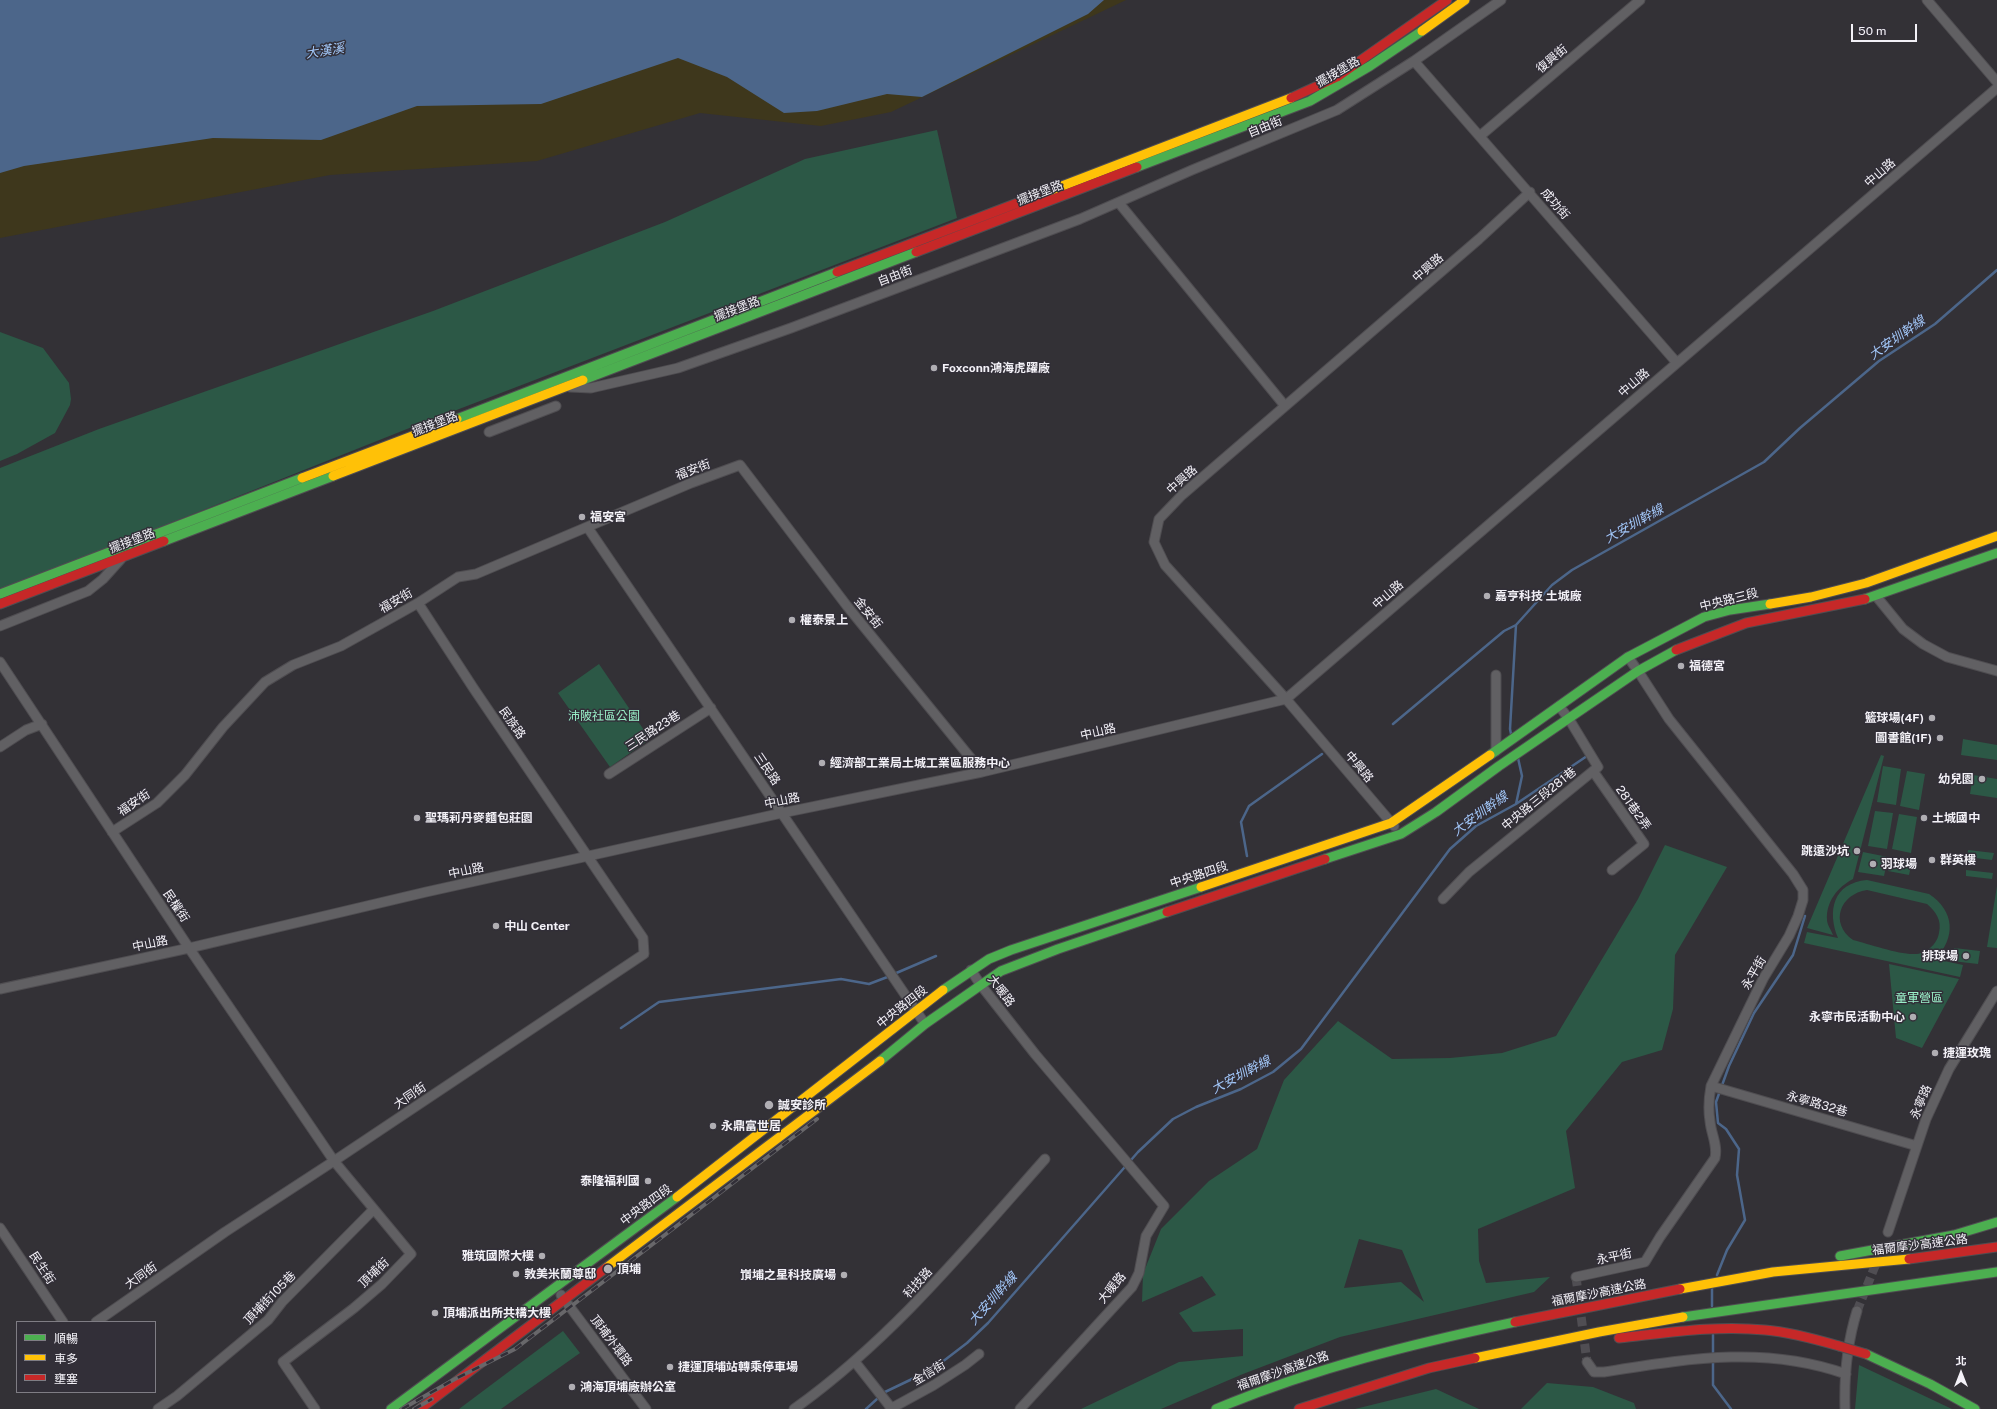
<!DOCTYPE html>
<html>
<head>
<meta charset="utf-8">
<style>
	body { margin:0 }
	#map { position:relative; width:1997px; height:1409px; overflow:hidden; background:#333136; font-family:"Public Sans","Noto Sans TC",sans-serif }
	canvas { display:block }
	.legend { position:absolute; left:16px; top:1321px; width:140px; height:72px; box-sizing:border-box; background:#322f38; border:1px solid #7f7d84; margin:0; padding:5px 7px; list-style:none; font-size:12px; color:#f3f1f7 }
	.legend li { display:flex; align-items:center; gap:8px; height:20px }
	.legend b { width:20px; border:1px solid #7f7d84 }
	.north { position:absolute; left:1941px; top:1353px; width:40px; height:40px; -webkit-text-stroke:3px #322f38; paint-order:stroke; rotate:0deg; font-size:11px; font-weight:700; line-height:16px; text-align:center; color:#f3f1f7 }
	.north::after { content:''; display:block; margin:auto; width:14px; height:18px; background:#f3f1f7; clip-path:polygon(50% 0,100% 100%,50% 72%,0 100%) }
	.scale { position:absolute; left:1851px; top:24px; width:66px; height:18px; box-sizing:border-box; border:2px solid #f3f1f7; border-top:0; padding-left:5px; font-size:12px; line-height:14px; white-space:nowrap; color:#f3f1f7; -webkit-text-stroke:3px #322f38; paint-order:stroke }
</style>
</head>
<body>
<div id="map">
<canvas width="1997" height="1409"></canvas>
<ul class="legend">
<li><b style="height:5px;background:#4caf50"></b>順暢</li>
<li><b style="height:5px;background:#ffc107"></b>車多</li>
<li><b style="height:5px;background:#c62828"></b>壅塞</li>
</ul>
<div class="north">北</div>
<div class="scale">50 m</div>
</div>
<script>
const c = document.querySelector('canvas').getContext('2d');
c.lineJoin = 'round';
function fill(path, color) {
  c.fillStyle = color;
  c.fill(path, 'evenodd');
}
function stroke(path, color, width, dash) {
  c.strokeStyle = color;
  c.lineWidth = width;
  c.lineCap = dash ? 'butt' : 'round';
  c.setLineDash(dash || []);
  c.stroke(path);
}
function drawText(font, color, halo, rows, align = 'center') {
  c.font = font + ' "Public Sans","Noto Sans TC",sans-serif';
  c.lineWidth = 3;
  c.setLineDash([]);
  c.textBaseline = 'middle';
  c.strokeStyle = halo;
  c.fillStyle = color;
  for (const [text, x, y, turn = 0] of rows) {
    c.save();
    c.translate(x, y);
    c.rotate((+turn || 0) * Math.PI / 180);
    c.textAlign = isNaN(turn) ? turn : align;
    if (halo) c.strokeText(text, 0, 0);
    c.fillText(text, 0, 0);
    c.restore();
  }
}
fill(new Path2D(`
	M 937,130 L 957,218 L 407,429 L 0,591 L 0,468 L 99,429 L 433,311 L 665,222 L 805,159 Z
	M 0,332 L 43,348 L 69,383 L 71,399 L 70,405 L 55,433 L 17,454 L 0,461 Z
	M 599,664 L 650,739 L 610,767 L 558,693 Z
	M 1963,739 L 1997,745 L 1997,760 L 1961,755 Z
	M 1881,755 L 1884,756 L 1853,879 C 1838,887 1826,901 1827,920 C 1827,924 1831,930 1833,935 L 1807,928 Z
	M 1883,766 L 1901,769 L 1896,805 L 1877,802 Z
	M 1907,771 L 1925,774 L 1919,810 L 1900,806 Z
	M 1973,775 L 1997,779 L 1997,798 L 1970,794 Z
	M 1875,811 L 1893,813 L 1887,849 L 1868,846 Z
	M 1899,814 L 1917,817 L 1911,853 L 1892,849 Z
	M 1665,845 L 1727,867 L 1675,955 L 1673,1009 L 1662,1050 L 1622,1062 L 1566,1131 L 1575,1188 L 1478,1229 L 1479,1261 L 1486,1283 L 1550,1277 L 1534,1292 L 1340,1337 L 1243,1374 L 1161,1409 L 1081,1409 L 1179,1362 L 1243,1356 L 1243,1329 L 1193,1332 L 1179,1313 L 1216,1295 L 1202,1276 L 1142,1302 L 1143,1274 L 1161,1229 L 1209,1181 L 1257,1149 L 1284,1080 L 1338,1021 L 1392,1059 L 1450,1058 L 1502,1053 L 1556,1036 L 1638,899 ZM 1359,1239 L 1402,1250 L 1424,1302 L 1401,1282 L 1344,1288 Z
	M 1968,850 L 1994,853 L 1992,860 L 1967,857 Z
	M 1863,852 L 1888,857 L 1884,876 L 1858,872 Z
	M 1891,857 L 1912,861 L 1909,875 L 1888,871 Z
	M 1966,870 L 1993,873 L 1992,879 L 1966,876 Z
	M 1867,880 L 1929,894 C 1955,911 1956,938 1935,959 L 1963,965 L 1960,977 L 1804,943 L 1807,932 L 1838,938 C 1827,911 1833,883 1867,880 ZM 1867,890 L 1927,904 C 1936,912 1942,920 1939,933 C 1937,945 1925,955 1913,954 C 1897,954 1869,944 1853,940 C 1829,923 1840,894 1867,890 Z
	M 1997,886 L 1997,948 L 1987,947 Z
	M 1954,948 L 1980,951 L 1978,964 L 1952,961 Z
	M 1889,964 L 1959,979 L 1922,1048 L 1896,1038 Z
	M 563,1331 L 580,1353 L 501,1409 L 459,1409 Z
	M 1859,1365 L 1952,1409 L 1855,1409 Z
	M 1547,1383 L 1593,1387 L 1634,1403 L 1636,1409 L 1521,1409 Z
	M 1436,1389 L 1479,1409 L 1355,1409 Z`), '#2c5846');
fill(new Path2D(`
	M 0,0 L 1126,0 L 891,112 L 821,126 L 700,113 L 537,161 L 330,175 L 0,238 Z`), '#3e371c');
fill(new Path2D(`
	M 0,0 L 1104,0 L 1088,14 L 922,97 L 887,94 L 817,111 L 784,113 L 727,77 L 678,58 L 541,104 L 417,106 L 321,140 L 213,138 L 24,166 L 0,173 Z`), '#4c668a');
stroke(new Path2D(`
	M 1393,724 L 1504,631 L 1516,625
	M 1511,734 L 1510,729 L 1516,625 L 1552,585 L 1572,570 L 1764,462 L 1800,428 L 1879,361 L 1935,324 L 1997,270
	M 1516,804 L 1587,756
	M 1247,856 L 1241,822 L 1249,806 L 1322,754
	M 894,974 L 936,956
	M 621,1028 L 659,1002 L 841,979 L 869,984 L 890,976
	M 1717,1275 L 1727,1250 L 1745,1220 L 1737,1175 L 1739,1149 L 1726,1129 L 1718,1123 L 1716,1102 L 1729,1066 L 1754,1013 L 1793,955 L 1805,916
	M 1712,1289 L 1712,1306
	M 1713,1335 L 1713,1385 L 1731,1409
	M 885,1392 L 933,1369 L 967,1343 L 988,1323 L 1138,1152 L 1173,1119 L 1196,1107 L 1241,1089 L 1273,1072 L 1301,1049 L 1450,849 L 1476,826 L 1516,804 L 1522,776 L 1518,758
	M 866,1409 L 877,1399`), '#4c668a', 2.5);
stroke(new Path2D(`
	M 1576,1277 L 1587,1362
	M 1857,1311 L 1877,1261`), '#504e53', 9, [9, 4.5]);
const street = new Path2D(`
	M 1927,0 L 1997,82
	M 1414,61 L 1677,363
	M 1480,136 L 1640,0
	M 1119,203 L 1285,406
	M 570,387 L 591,388 L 678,368 L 791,328 L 1080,219 L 1192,170 L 1337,110 L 1414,61 L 1501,0
	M 489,432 L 556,406
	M 588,528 L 925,1024
	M 1876,596 L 1903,629 L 1923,644 L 1947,657 L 1997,671
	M 0,626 L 88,591 L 103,579 L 121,559
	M 0,662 L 189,948 L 334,1161 L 411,1254 L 382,1284 L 354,1308 L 283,1362 L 315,1409
	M 0,747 L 26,730 L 42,724
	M 1496,751 L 1496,675
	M 1593,771 L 1644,844 L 1612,870
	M 609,774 L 711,708
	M 1394,826 L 1286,699 L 1165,565 L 1154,542 L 1159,519 L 1182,495 L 1479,239 L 1530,192
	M 112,832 L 157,803 L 185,775 L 223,727 L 265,682 L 293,665 L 341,646 L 418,603 L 458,577 L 476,574 L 691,483 L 740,465 L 847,606 L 982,772
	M 1443,899 L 1469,872 L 1598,767 L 1569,719 L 1559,706
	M 971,970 L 980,984 L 1035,1054 L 1164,1206 L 1146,1236 L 1139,1273 L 1132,1287 L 1020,1409
	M 0,989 L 189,948 L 426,892 L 782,813 L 982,772 L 1286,699 L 1997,88
	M 1711,1086 L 1917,1146
	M 0,1228 L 63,1322
	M 1888,1232 L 1926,1119 L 1949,1069 L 1997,991
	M 1576,1277 L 1645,1262 L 1660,1237 L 1715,1158 C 1718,1145 1711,1134 1710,1121 C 1708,1109 1709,1097 1711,1086 L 1763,979 L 1789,936 L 1798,916 L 1803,900 L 1803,890 L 1793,874 L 1669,719 L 1638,671 L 1628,657
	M 561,1295 L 646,1409
	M 96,1322 L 225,1232 L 334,1161 L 644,954 L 643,938 L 474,689 L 418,603
	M 855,1362 L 892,1409
	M 1587,1362 L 1594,1372 L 1604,1372 C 1687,1359 1764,1345 1846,1374
	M 158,1409 L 177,1396 L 268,1320 L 282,1302 L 373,1210
	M 794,1409 C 892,1339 966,1248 1045,1159
	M 890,1409 L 934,1385 L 965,1365 L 979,1354
	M 1845,1409 C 1844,1375 1847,1343 1857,1311`);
const fast = new Path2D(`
	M 1137,167 L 1310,101 L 1370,66 L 1422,31
	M 583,380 L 916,252
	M 457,419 L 837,272
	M 164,541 L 333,476
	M 0,594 L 302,478
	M 1865,599 L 1997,553
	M 1490,755 L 1628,657 L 1704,617 L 1730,610 L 1770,604
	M 1325,859 L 1401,834 L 1436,812 L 1499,766 L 1638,671 L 1676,650
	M 943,990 L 989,959 L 1011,950 L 1201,887
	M 880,1061 L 925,1024 L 1001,971 L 1058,949 L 1167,912
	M 1840,1256 L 1954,1235 L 1997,1222
	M 1683,1317 L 1997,1272
	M 1866,1354 L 1930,1384 L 1975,1409
	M 391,1409 L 677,1197
	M 1216,1409 C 1314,1368 1412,1344 1515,1322`);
const slow = new Path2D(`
	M 1422,31 L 1465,0
	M 1049,191 L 1291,98
	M 333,476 L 583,380
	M 302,478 L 457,419
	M 1770,604 L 1811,597 L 1866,583 L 1997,536
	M 1201,887 L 1391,823 L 1490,755
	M 677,1197 L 943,990
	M 606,1268 L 880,1061
	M 1680,1289 L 1773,1272 L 1909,1259
	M 1475,1358 L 1599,1332 L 1683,1317`);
const jam = new Path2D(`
	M 1291,98 L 1337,77 L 1447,0
	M 916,252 L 1137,167
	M 837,272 L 1049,191
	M 0,604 L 164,541
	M 1676,650 L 1746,623 L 1865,599
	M 1167,912 L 1325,859
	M 1909,1259 L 1997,1247
	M 1515,1322 L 1680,1289
	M 1619,1338 C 1667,1333 1716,1325 1765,1330 C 1790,1332 1815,1339 1839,1346
	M 420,1409 L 606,1268
	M 1299,1409 L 1429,1368 L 1475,1358`);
stroke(street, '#4f4d51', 11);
stroke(fast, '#4f4d51', 11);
stroke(slow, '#4f4d51', 11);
stroke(jam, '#4f4d51', 11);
stroke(street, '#616063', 9);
stroke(fast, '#4caf50', 9);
stroke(slow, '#ffc107', 9);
stroke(jam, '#c62828', 9);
const rail = new Path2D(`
	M 402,1409 L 455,1379 L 515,1349 L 817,1119
	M 414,1409 L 432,1399`);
stroke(rail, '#68676a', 4);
stroke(rail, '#322f38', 2.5, [8]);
const jamBridge = new Path2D(`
	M 1839,1346 L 1866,1354`);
stroke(jamBridge, '#4f4d51', 11, []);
stroke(jamBridge, '#c62828', 9);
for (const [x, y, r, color] of [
	[934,368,4,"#b0aeb3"],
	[582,517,4,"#b0aeb3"],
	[1487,596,4,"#b0aeb3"],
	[792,620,4,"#b0aeb3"],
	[1681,666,4,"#b0aeb3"],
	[1932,718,4,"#b0aeb3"],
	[1940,738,4,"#b0aeb3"],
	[822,763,4,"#b0aeb3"],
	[1982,779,4,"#b0aeb3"],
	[417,818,4,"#b0aeb3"],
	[1924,818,4,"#b0aeb3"],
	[1857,851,4,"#b0aeb3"],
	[1932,860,4,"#b0aeb3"],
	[1873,864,4,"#b0aeb3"],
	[496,926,4,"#b0aeb3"],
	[1966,956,4,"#b0aeb3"],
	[1913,1017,4,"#b0aeb3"],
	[1935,1053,4,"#b0aeb3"],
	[769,1105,5,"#b0aeb3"],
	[713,1126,4,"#b0aeb3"],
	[648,1181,4,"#b0aeb3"],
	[542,1256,4,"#b0aeb3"],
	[608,1269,5,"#b0aeb3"],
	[516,1274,4,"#b0aeb3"],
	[844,1275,4,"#b0aeb3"],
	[435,1313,4,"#b0aeb3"],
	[670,1367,4,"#b0aeb3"],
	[572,1387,4,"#b0aeb3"]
]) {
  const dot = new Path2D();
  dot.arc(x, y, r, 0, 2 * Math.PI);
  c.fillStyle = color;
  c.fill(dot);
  stroke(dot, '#322f38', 1.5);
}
drawText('12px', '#f3f1f7', '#322f38', [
	["復興街",1552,59,-40],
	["擺接堡路",1338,72,-30],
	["自由街",1265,127,-22],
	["中山路",1880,173,-41],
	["擺接堡路",1040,193,-21],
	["成功街",1555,204,49],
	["中興路",1428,268,-41],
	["自由街",895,276,-21],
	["擺接堡路",737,309,-21],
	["中山路",1634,383,-41],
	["擺接堡路",435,424,-21],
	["福安街",693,470,-21],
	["中興路",1182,480,-42],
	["擺接堡路",132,541,-21],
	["中山路",1388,595,-41],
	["中央路三段",1729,600,-14],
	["福安街",396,601,-30],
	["金安街",868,613,51],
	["民族路",512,723,55],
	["三民路23巷",653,731,-33],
	["中山路",1098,732,-13],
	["中興路",1359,767,50],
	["三民路",767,769,56],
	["中央路三段281巷",1539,799,-39],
	["中山路",782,801,-12],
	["福安街",134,803,-34],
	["281巷2弄",1633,808,55],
	["中山路",466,871,-12],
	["中央路四段",1199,875,-18],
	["民權街",176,906,56],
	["中山路",150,944,-12],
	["永平街",1754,973,-60],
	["大暖路",1001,991,53],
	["中央路四段",902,1007,-38],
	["大同街",410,1096,-34],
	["永寧路",1921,1102,-67],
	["永寧路32巷",1817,1104,16],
	["中央路四段",646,1205,-36],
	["福爾摩沙高速公路",1920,1245,-7],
	["永平街",1614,1257,-12],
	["民生街",42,1268,57],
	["頂埔街",374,1273,-44],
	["大同街",141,1276,-35],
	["科技路",918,1283,-48],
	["大暖路",1112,1288,-51],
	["福爾摩沙高速公路",1599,1293,-11],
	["頂埔街105巷",270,1298,-46],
	["頂埔外環路",611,1341,53],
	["福爾摩沙高速公路",1283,1371,-19],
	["金信街",929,1373,-31]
]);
drawText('bold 12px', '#f3f1f7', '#322f38', [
	["Foxconn鴻海虎躍廠",942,368],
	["福安宮",590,517],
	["嘉亨科技 土城廠",1495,596],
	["權泰景上",800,620],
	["福德宮",1689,666],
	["籃球場(4F)",1924,718,"right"],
	["圖書館(1F)",1932,738,"right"],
	["經濟部工業局土城工業區服務中心",830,763],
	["幼兒園",1974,779,"right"],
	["聖瑪莉丹麥麵包莊園",425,818],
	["土城國中",1932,818],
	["跳遠沙坑",1849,851,"right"],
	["群英樓",1940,860],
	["羽球場",1881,864],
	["中山 Center",504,926],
	["排球場",1958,956,"right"],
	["永寧市民活動中心",1905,1017,"right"],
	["捷運玫瑰",1943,1053],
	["誠安診所",778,1105],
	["永鼎富世居",721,1126],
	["泰隆福利國",640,1181,"right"],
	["雅筑國際大樓",534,1256,"right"],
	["頂埔",617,1269],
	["敦美米蘭尊邸",524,1274],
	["嵿埔之星科技廣場",836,1275,"right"],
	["頂埔派出所共構大樓",443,1313],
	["捷運頂埔站轉乘停車場",678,1367],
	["鴻海頂埔廠辦公室",580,1387]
], 'left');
drawText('12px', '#99efc8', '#322f38', [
	["沛陂社區公園",604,716],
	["童軍營區",1919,998]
]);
drawText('italic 13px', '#a2c7f8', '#322f38', [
	["大漢溪",325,51,-9],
	["大安圳幹線",1897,338,-35],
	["大安圳幹線",1634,524,-29],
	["大安圳幹線",1480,814,-36],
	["大安圳幹線",1241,1075,-28],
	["大安圳幹線",993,1299,-48]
]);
</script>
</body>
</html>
